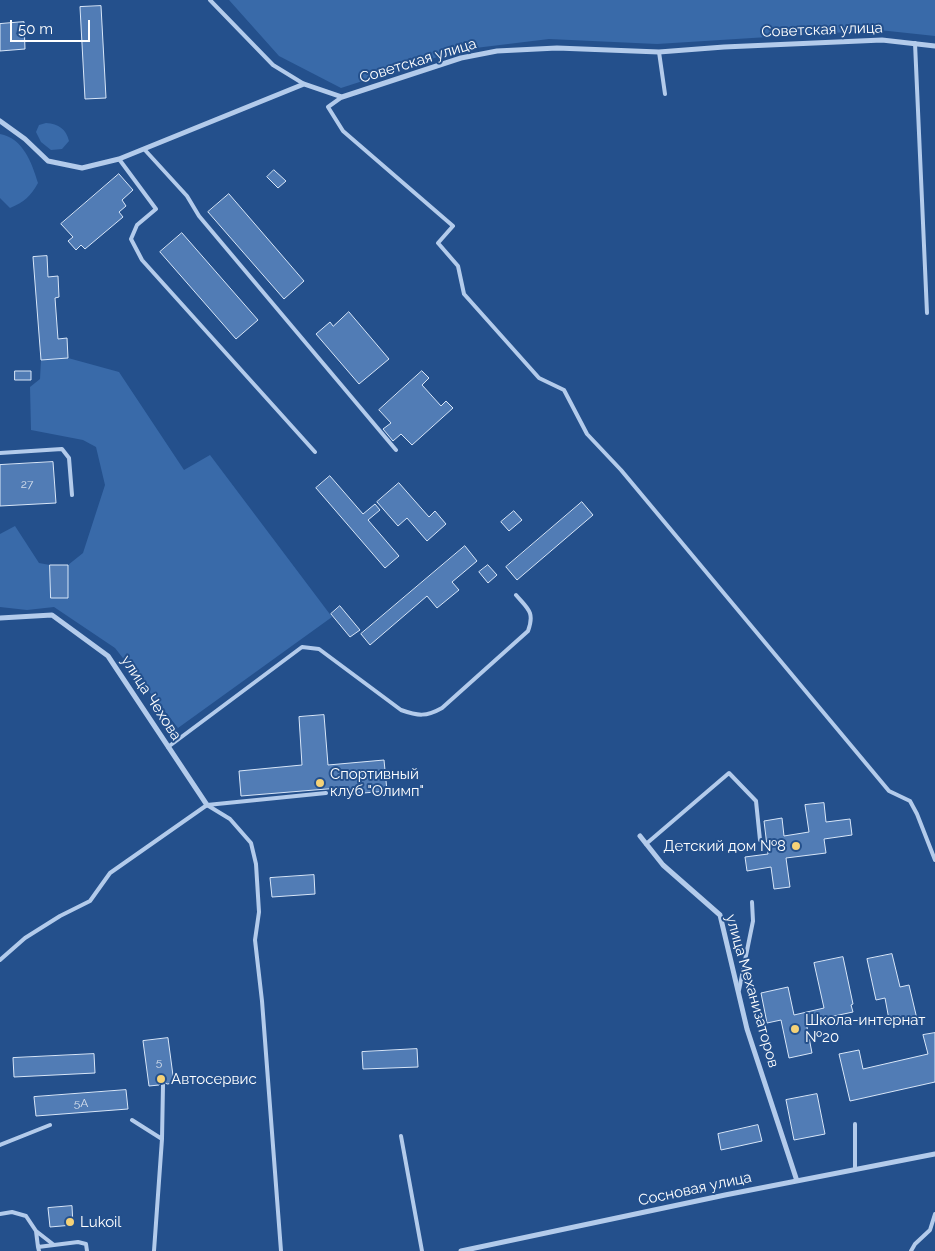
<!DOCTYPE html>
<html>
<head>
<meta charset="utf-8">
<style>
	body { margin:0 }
	#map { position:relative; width:935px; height:1251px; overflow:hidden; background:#24508c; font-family:Raleway,sans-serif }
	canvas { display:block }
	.scale { position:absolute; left:10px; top:20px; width:80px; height:22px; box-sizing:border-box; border:2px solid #fff; border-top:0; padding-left:6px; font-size:15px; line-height:18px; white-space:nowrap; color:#fff; -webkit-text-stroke:4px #24508c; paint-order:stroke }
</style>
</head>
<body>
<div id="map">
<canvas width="935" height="1251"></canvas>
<div class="scale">50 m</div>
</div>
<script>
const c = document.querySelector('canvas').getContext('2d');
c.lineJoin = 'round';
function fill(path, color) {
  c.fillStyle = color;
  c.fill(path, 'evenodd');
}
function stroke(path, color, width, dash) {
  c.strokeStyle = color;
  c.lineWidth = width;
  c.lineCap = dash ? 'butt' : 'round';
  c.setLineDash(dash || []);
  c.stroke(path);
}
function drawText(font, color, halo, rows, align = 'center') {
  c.font = font + ' Raleway,sans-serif';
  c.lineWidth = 4;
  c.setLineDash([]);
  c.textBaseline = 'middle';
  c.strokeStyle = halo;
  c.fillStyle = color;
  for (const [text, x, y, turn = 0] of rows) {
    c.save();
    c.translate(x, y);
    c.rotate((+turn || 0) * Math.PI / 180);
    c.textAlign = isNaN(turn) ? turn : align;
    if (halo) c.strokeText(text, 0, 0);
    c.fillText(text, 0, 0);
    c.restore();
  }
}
fill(new Path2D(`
	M 229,0 L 935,0 L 935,36 L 879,30 L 657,44 L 549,39 L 459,50 L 341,88 L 279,56 Z
	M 46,123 C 59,124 66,129 69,141 L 62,149 L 51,150 L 41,142 L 36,132 L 39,125 Z
	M 0,134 C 23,138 32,163 38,183 C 31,196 24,202 10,208 L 0,198 Z
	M 68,358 L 119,372 L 184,470 L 210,455 L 332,617 L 178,728 L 115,648 L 54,607 L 27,610 L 0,607 L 0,534 L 15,526 L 39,563 L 50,565 L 68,565 L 83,553 L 105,485 L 96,447 L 83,440 L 31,430 L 30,387 L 40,379 L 41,360 Z`), '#396aa9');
const building = new Path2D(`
	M 101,6 L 106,98 L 85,99 L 80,7 Z
	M 24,22 L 25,49 L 0,51 L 0,24 Z
	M 274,170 L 286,181 L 278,188 L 267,177 Z
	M 119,174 L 133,190 L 122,200 L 126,206 L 119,212 L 123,217 L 85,249 L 81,245 L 76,250 L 68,241 L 73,237 L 61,224 Z
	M 229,194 L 304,281 L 284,299 L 208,212 Z
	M 182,233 L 258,320 L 236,339 L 160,252 Z
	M 47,256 L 48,277 L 58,276 L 59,297 L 55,298 L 58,339 L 67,338 L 68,358 L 41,360 L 33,257 Z
	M 349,312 L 389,359 L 359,384 L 316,334 L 330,322 L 333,326 Z
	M 15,371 L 31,371 L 31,380 L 15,380 Z
	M 422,371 L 429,378 L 422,385 L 441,406 L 446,401 L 453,408 L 412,445 L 401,434 L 393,441 L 383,429 L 391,423 L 379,410 Z
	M 53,462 L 56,503 L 0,506 L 0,465 Z
	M 330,476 L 363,514 L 375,504 L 380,510 L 368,520 L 399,556 L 385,568 L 316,488 Z
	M 399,483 L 429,517 L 435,511 L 446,524 L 427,541 L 407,518 L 398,526 L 377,502 Z
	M 582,502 L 593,515 L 517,580 L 506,567 Z
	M 514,511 L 522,520 L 509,531 L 501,522 Z
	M 465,546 L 477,561 L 452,582 L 459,590 L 437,608 L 427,596 L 370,645 L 361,634 Z
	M 50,565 L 68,565 L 68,598 L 51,598 Z
	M 488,565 L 497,575 L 488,583 L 479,572 Z
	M 340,606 L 360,630 L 350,637 L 331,614 Z
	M 324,715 L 328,765 L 384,760 L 387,791 L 340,795 L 339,788 L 241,796 L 239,771 L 302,765 L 299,717 Z
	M 824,803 L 826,822 L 850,819 L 852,835 L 824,839 L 826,853 L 786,858 L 790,887 L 774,889 L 771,867 L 747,871 L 745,857 L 768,854 L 764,821 L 782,818 L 784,836 L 809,832 L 805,805 Z
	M 314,875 L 315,894 L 272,897 L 270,878 Z
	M 892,954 L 900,987 L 909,985 L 917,1019 L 890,1025 L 885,998 L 876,1000 L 867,959 Z
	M 843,957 L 853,1004 L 851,1005 L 853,1012 L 806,1022 L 812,1053 L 789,1058 L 781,1020 L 767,1023 L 761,993 L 788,987 L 794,1015 L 824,1008 L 814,963 Z
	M 935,1033 L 935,1082 L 850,1101 L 839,1054 L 859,1050 L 863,1069 L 928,1054 L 923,1035 Z
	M 168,1038 L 174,1083 L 167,1084 L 163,1081 L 159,1085 L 149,1086 L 143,1041 Z
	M 417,1049 L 418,1067 L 363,1069 L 362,1052 Z
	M 94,1054 L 95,1073 L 14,1077 L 13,1058 Z
	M 126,1090 L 128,1109 L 36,1116 L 34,1097 Z
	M 817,1094 L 825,1134 L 794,1140 L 786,1100 Z
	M 758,1125 L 762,1141 L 721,1150 L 718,1134 Z
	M 72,1206 L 73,1225 L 50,1227 L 48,1208 Z`);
fill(building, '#517cb5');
stroke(building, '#d8e6f8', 1);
stroke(new Path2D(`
	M 210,0 L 273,65 L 304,84
	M 915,43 L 927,313
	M 659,52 L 665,94
	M 342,97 L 328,107 L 343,131 L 453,226 L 438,243 L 458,266 L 464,294 L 539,378 L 564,390 L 587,434 L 621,470 L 889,791 L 910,801 L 917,814 L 935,860
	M 144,149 L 187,196 L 199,216 L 396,450
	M 119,159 L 156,209 L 137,225 L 131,239 L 142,260 L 315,452
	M 0,453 L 62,449 L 69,458 L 72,495
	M 168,747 L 302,647 L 319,649 L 401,710 C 418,716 426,717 442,708 L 528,631 C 535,612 528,609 516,595
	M 207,805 L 230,819 L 251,843 L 256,864 L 259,912 L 255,940 L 262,1001 L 281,1251
	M 646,844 L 729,773 L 756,801 L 760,840
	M 0,960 L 25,938 L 60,916 L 90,901 L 110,873 L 207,805 L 326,793
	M 739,990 L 753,921 L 752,902
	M 132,1120 L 162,1139 L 154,1251
	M 855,1124 L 855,1169
	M 401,1136 L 422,1251
	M 162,1139 L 163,1085
	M 0,1145 L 50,1125
	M 0,1214 L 12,1212 L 26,1216 L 36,1231 L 54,1245
	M 36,1231 L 38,1247
	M 39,1251 L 38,1247 L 78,1242 L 86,1244 L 87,1251
	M 911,1251 L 915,1244 L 930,1230 L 935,1214`), '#b3cbeb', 4);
stroke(new Path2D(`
	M 0,121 L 25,139 L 48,161 L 82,168 L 119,159 L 304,84 L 342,97 L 461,58 L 497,51 L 557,48 L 659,52 L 724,47 L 882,40 L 935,46
	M 0,618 L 52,615 L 108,656 L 207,805
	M 640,836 L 663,865 L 720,915 L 747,1029 L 797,1181
	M 461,1251 L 725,1195 L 935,1154`), '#b3cbeb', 5);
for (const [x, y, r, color] of [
	[320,783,5,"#f5d277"],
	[796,846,5,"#f5d277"],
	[795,1029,5,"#f5d277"],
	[161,1079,5,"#f5d277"],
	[70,1222,5,"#f5d277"]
]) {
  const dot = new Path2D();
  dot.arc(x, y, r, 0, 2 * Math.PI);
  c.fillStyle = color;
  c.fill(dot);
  stroke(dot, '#24508c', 2);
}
drawText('12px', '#d4deec', null, [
	["27",27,484],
	["5",159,1062],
	["5А",81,1103]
]);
drawText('15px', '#fff', '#24508c', [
	["Советская улица",822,30,-2],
	["Советская улица",418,61,-17],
	["улица Чехова",151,698,57],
	["улица Механизаторов",752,991,74],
	["Сосновая улица",695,1189,-12]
]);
drawText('15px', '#fff', '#24508c', [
	["Спортивный",330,774],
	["клуб \"Олимп\"",330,791],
	["Детский дом №8",786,846,"right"],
	["Школа-интернат",805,1020],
	["№20",805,1037],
	["Автосервис",171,1079],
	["Lukoil",80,1222]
], 'left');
</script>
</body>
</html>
